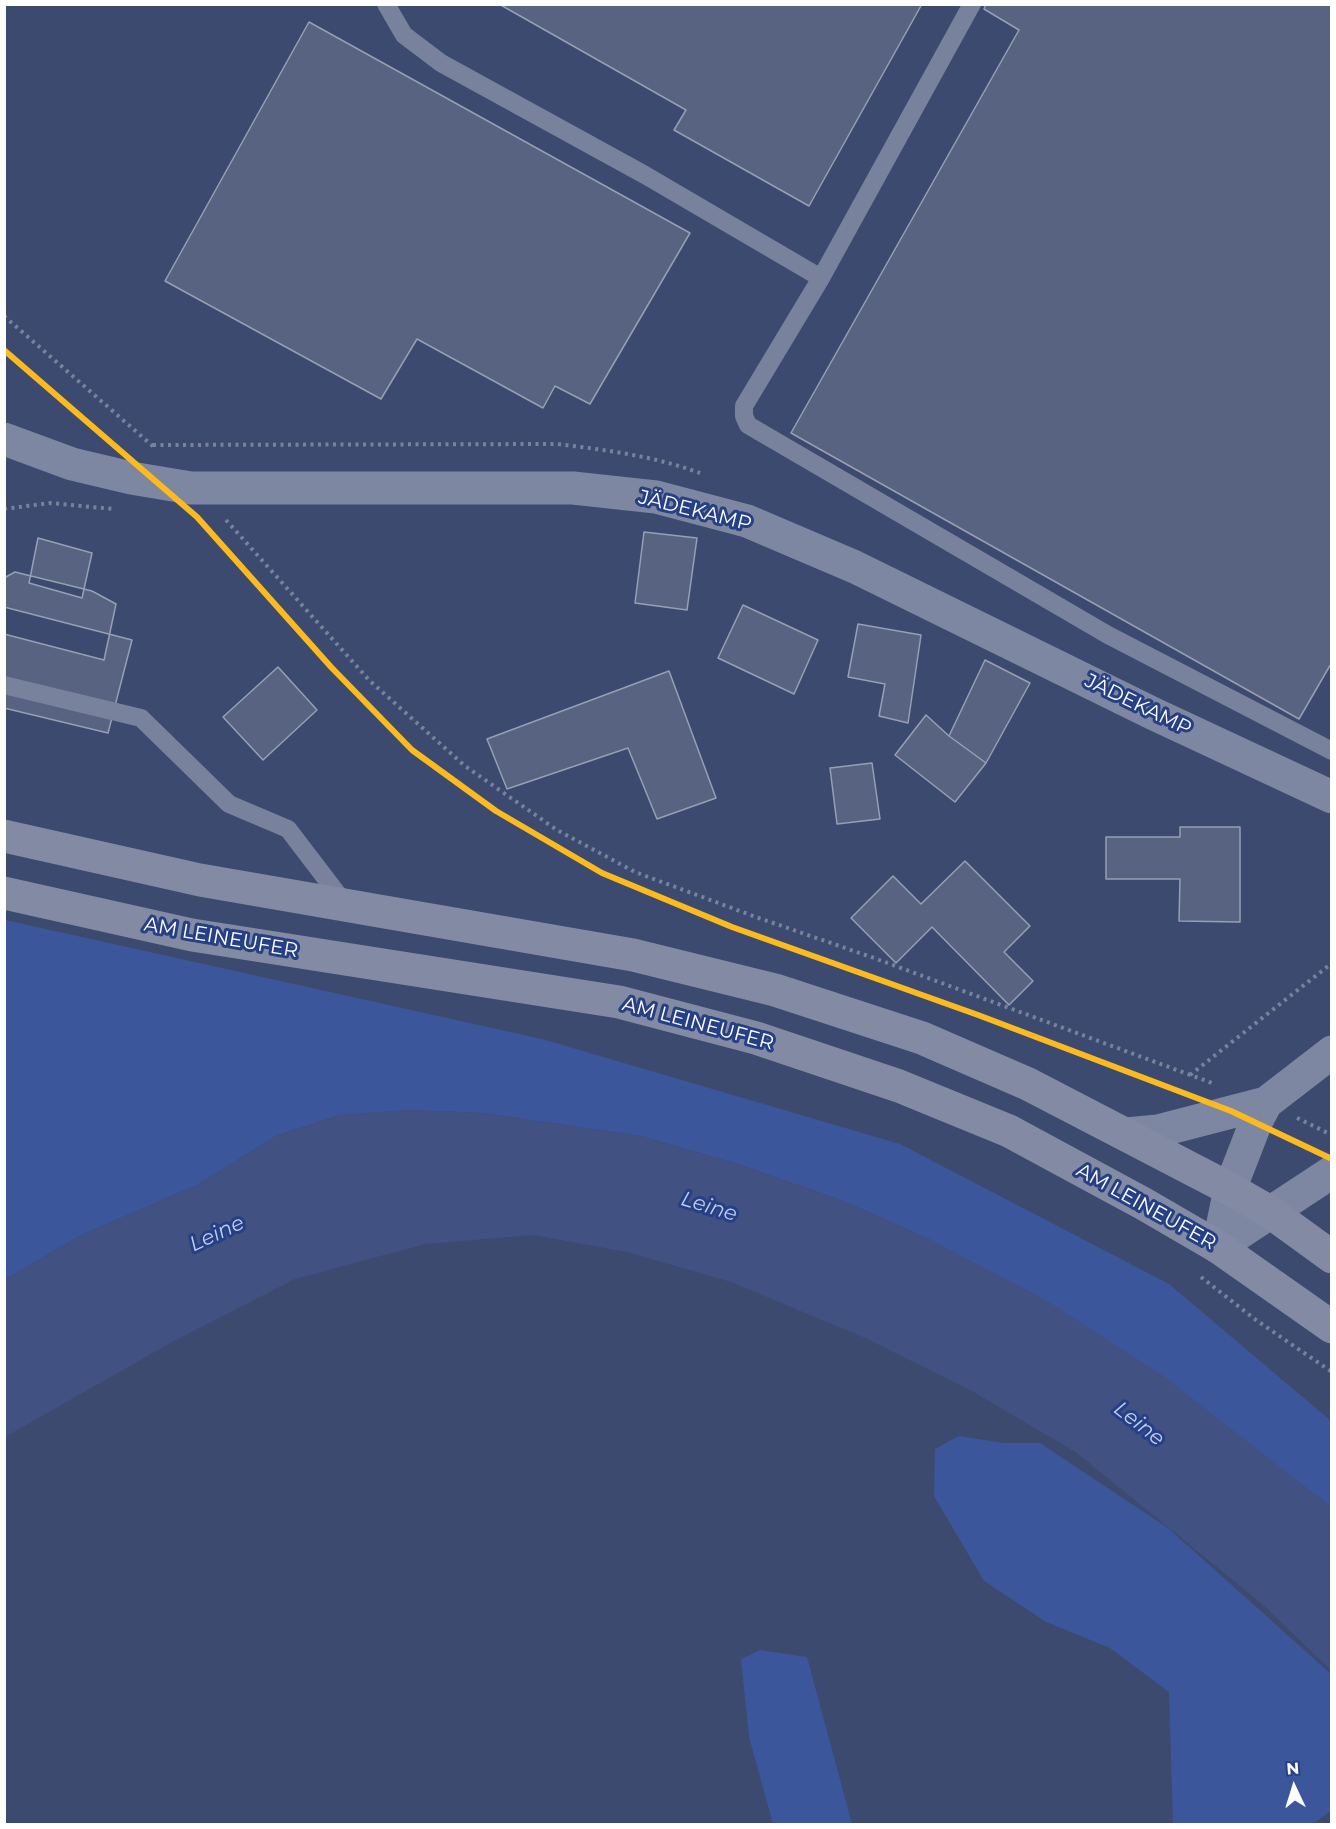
<!DOCTYPE html>
<html>
<head>
<meta charset="utf-8">
<style>
	body { margin:0 }
	#map { position:relative; width:1336px; height:1829px; overflow:hidden; background:#3d4a6f; font-family:Montserrat,sans-serif }
	canvas { display:block }
	.frame { position:absolute; inset:0; border:6px solid #fff; pointer-events:none }
	.north { position:absolute; left:1264px; top:1757px; width:60px; height:60px; -webkit-text-stroke:4px #274085; paint-order:stroke; rotate:356deg; font-size:16px; font-weight:700; line-height:24px; text-align:center; color:#fff }
	.north::after { content:''; display:block; margin:auto; width:21px; height:27px; background:#fff; clip-path:polygon(50% 0,100% 100%,50% 72%,0 100%) }
</style>
</head>
<body>
<div id="map">
<canvas width="1336" height="1829"></canvas>
<div class="frame"></div>
<div class="north">N</div>
</div>
<script>
const c = document.querySelector('canvas').getContext('2d');
c.lineJoin = 'round';
function fill(path, color) {
  c.fillStyle = color;
  c.fill(path, 'evenodd');
}
function stroke(path, color, width, dash) {
  c.strokeStyle = color;
  c.lineWidth = width;
  c.lineCap = dash ? 'butt' : 'round';
  c.setLineDash(dash || []);
  c.stroke(path);
}
function drawText(font, color, halo, rows, align = 'center') {
  c.font = font + ' Montserrat,sans-serif';
  c.lineWidth = 6;
  c.setLineDash([]);
  c.textBaseline = 'middle';
  c.strokeStyle = halo;
  c.fillStyle = color;
  for (const [text, x, y, turn = 0] of rows) {
    c.save();
    c.translate(x, y);
    c.rotate((+turn || 0) * Math.PI / 180);
    c.textAlign = isNaN(turn) ? turn : align;
    if (halo) c.strokeText(text, 0, 0);
    c.fillText(text, 0, 0);
    c.restore();
  }
}
fill(new Path2D(`
	M 5,920 L 542,1039 L 900,1144 L 1169,1284 L 1331,1421 L 1331,1507 L 1320,1498 L 929,1239 L 843,1201 L 737,1164 L 641,1136 L 483,1113 L 408,1110 L 340,1115 L 276,1136 L 197,1185 L 79,1236 L 5,1280 Z
	M 959,1436 L 1004,1443 L 1040,1443 L 1168,1528 L 1331,1674 L 1331,1811 L 1313,1824 L 1173,1824 L 1169,1692 L 1110,1648 L 1046,1622 L 984,1581 L 934,1496 L 935,1449 Z
	M 760,1650 L 807,1657 L 852,1824 L 773,1824 L 749,1737 L 741,1659 Z`), '#3c569b');
fill(new Path2D(`
	M 408,1110 L 483,1113 L 641,1136 L 737,1164 L 843,1201 L 929,1239 L 1049,1302 L 1165,1377 L 1331,1507 L 1331,1670 L 1261,1603 L 1077,1453 L 972,1391 L 863,1337 L 731,1282 L 627,1252 L 533,1235 L 425,1244 L 295,1279 L 172,1342 L 5,1437 L 5,1280 L 79,1236 L 197,1185 L 276,1136 L 340,1115 Z`), '#405182');
const building = new Path2D(`
	M 499,4 L 922,4 L 809,206 L 674,130 L 686,110 Z
	M 986,4 L 1332,4 L 1332,662 L 1299,719 L 791,433 L 1019,30 L 984,9 Z
	M 309,22 L 690,233 L 590,404 L 555,386 L 543,408 L 417,339 L 381,399 L 165,281 Z
	M 644,532 L 697,538 L 687,610 L 635,603 Z
	M 38,538 L 92,553 L 82,598 L 29,583 Z
	M 15,572 L 92,591 L 116,604 L 104,660 L 4,634 L 4,578 Z
	M 743,605 L 818,640 L 794,694 L 718,658 Z
	M 4,607 L 132,640 L 108,733 L 4,708 Z
	M 858,624 L 921,635 L 908,723 L 879,716 L 885,684 L 848,677 Z
	M 985,660 L 1030,683 L 986,763 L 949,736 Z
	M 278,667 L 317,710 L 263,760 L 223,717 Z
	M 669,671 L 716,798 L 657,819 L 628,748 L 507,789 L 487,739 Z
	M 926,715 L 949,736 L 986,763 L 955,802 L 895,755 Z
	M 872,763 L 880,819 L 837,824 L 830,768 Z
	M 1180,827 L 1240,827 L 1240,922 L 1179,921 L 1180,879 L 1106,879 L 1106,837 L 1180,837 Z
	M 965,861 L 1030,926 L 1004,952 L 1033,981 L 1009,1005 L 932,927 L 896,963 L 851,918 L 893,876 L 921,904 Z`);
fill(building, '#586381');
stroke(building, '#979fb4', 1.5);
stroke(new Path2D(`
	M 4,316 L 155,448
	M 153,445 L 557,444 C 606,450 654,456 700,473
	M 4,509 L 50,503 L 113,509
	M 226,520 L 369,680 L 465,766 L 557,830 L 635,872 L 756,917 L 874,958 L 1212,1083
	M 1190,1075 L 1332,963
	M 1297,1118 L 1332,1135
	M 1201,1277 L 1256,1320 L 1332,1372`), '#79829d', 4, [3, 4.5]);
stroke(new Path2D(`
	M 386,4 L 404,35 L 441,63 L 645,175 L 821,278 L 972,4
	M 821,278 L 744,406 L 744,416 L 748,425 L 1108,635 L 1332,751
	M 4,685 L 141,718 L 229,804 L 288,829 L 346,905`), '#79829d', 18);
stroke(new Path2D(`
	M 4,439 L 72,464 L 131,478 L 191,488 L 573,488 L 656,497 L 747,521 L 855,567 L 1154,714 L 1332,797
	M 1126,1134 L 1158,1131 L 1266,1103
	M 1218,1247 L 1230,1189 L 1256,1122 L 1266,1103 L 1332,1052
	M 1218,1247 L 1332,1172`), '#7e87a1', 33);
stroke(new Path2D(`
	M 4,836 L 200,880 L 633,955 L 775,990 L 922,1038 L 1028,1084 L 1230,1189 L 1270,1212 L 1332,1257
	M 4,893 L 192,935 L 619,1002 L 756,1038 L 899,1086 L 1009,1131 L 1144,1204 L 1218,1247 L 1332,1327`), '#828ba3', 33);
stroke(new Path2D(`
	M 4,350 L 197,517 L 331,667 L 412,750 L 496,811 L 602,873 L 732,927 L 978,1015 L 1231,1111 L 1332,1159`), '#faba20', 6);
drawText('20px', '#fff', '#274085', [
	["JÄDEKAMP",695,511,14],
	["JÄDEKAMP",1138,705,26],
	["AM LEINEUFER",221,938,10],
	["AM LEINEUFER",698,1024,15],
	["AM LEINEUFER",1146,1207,29]
]);
drawText('italic 21px', '#beccef', '#274085', [
	["Leine",709,1207,17],
	["Leine",217,1234,-25],
	["Leine",1139,1424,38]
]);
</script>
</body>
</html>
